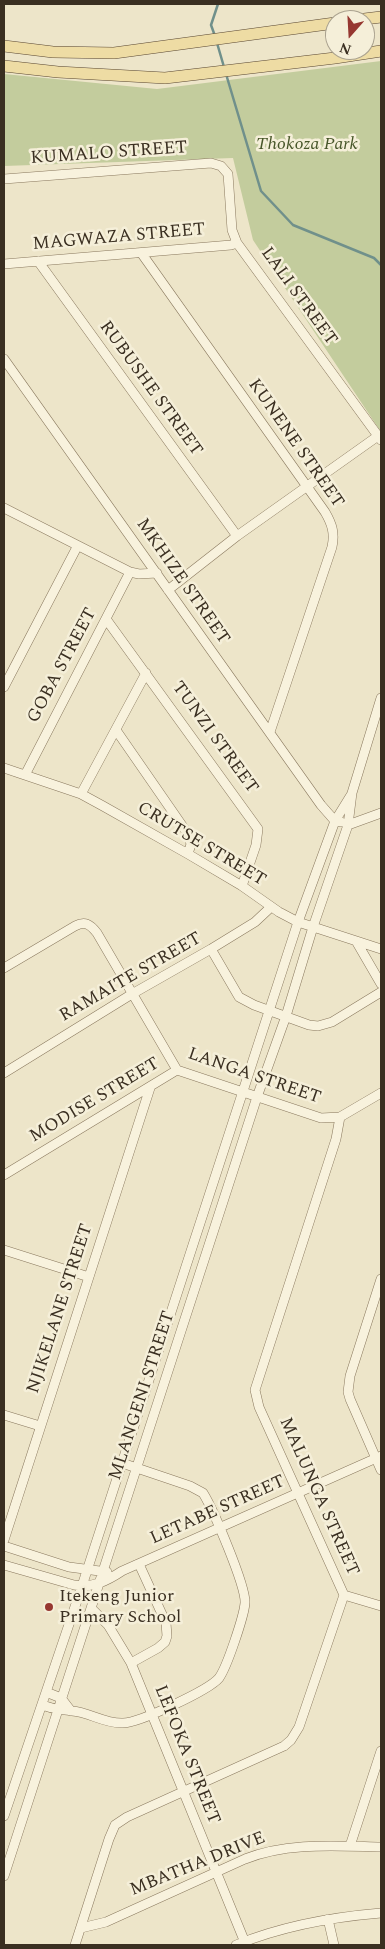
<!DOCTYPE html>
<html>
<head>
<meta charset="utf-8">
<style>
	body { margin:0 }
	#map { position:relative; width:385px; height:1949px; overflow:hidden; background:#ede5c9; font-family:Spectral,serif }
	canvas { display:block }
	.frame { position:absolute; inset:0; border:5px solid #3a2f21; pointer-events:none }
	.north { position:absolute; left:325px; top:10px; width:50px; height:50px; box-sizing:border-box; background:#f5efd9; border:1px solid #aaa28f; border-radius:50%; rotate:199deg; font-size:14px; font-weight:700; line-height:20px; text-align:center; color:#3a2f21 }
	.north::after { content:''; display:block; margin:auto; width:18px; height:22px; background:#963730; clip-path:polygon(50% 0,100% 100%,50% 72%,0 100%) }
</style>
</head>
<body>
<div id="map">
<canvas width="385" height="1949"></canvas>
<div class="frame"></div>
<div class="north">N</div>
</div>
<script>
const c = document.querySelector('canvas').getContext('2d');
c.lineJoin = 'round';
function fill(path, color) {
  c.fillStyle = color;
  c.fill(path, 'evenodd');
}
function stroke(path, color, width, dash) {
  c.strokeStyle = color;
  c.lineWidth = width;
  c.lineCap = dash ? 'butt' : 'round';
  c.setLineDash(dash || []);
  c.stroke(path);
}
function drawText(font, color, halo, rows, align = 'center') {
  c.font = font + ' Spectral,serif';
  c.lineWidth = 5;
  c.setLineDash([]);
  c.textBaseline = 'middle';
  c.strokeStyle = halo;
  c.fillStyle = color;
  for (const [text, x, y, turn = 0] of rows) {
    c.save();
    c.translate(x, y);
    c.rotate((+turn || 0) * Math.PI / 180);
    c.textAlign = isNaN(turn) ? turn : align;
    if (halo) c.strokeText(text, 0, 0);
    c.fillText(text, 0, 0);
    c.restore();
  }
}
fill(new Path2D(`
	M 381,61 L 381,432 L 253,240 L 233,158 L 4,166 L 4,74 L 157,89 Z`), '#c3cc9d');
stroke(new Path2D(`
	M 215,36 L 211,25 L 218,4
	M 217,43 L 224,67
	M 226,74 L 261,191 L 293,225 L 374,258 L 381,265`), '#70908b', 2.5);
const minor = new Path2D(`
	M 4,179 L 211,163 L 221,166 L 228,174 L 232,230 L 237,243 L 381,440
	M 142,254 L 325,512 C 332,524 335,533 332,547 L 270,732
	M 38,261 L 237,536
	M 4,264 L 231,245 L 237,243
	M 4,359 L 321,805 L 335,821 L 341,822
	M 4,508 L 130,572 L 139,574 L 157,573
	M 168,590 L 237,536 L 378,436
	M 106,619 L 258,829 L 256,845 L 242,886
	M 4,687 L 77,547
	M 116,730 L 188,834 L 191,844 L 188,854
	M 4,768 L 81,794 L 103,806 L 188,854 L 242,886 L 279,912 L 298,922 L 381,949
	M 25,775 L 130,572
	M 81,794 L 146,673
	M 348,825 L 381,813
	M 356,941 L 381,984
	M 211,949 L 239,997 L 254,1005 L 309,1025 L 318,1026 L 332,1022 L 381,992
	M 4,968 L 75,926 C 85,921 90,924 97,933 L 177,1070 L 321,1118 L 340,1117
	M 4,1073 L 132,994 L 211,949 L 255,922 L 271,907
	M 4,1175 L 177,1070
	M 4,1250 L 89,1277
	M 381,1279 L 350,1376 L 348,1392 L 350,1399 L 381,1470
	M 4,1415 L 40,1426
	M 4,1540 L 150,1088
	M 4,1546 L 69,1567 L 107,1572
	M 4,1565 L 74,1585 C 93,1588 107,1581 122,1571 L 381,1456
	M 344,1595 L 381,1606
	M 91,1608 L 108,1625 L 131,1663 L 246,1945
	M 131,1663 L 158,1648 L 165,1642 L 167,1636 L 166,1623 L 139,1564
	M 46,1692 L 61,1698 L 71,1711
	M 42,1705 C 55,1710 58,1709 72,1711 C 89,1712 105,1724 123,1723 C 139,1723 209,1690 219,1678 C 227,1667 244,1616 245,1603 C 246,1586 213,1509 203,1493 L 190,1486 L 122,1463
	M 4,1816 L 82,1586 L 298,922 L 335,821 L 351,795
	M 350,1846 L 381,1751
	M 4,1876 L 257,1097 L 286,1016 L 313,927 L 348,825 L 352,793 L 381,698
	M 328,1919 L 334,1945
	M 81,1928 L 106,1922 L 245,1859 C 287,1842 336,1846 381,1847
	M 75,1945 L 109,1839 L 115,1825 L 127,1817 L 284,1746 L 291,1740 L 299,1727 L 344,1595 L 259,1407 L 255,1390 L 336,1139 L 340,1117 L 381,1093
	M 236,1945 C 282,1926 333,1917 381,1913`);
const major = new Path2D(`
	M 356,20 L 381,17
	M 4,46 L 53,52 L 114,53 L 335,23
	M 4,66 L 58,72 L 165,78 L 335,58 L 381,51`);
stroke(minor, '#89785e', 10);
stroke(major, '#584632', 12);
stroke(minor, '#f8f2dd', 9);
stroke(major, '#eedca4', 11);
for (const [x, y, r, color] of [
	[49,1607,5,"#963730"]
]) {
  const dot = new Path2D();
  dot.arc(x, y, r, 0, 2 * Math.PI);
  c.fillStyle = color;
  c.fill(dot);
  stroke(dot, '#f5efd9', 2);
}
drawText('italic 18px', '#475629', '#f5efd9', [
	["Thokoza Park",307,145]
]);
drawText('18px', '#3a2f21', '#f5efd9', [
	["KUMALO STREET",109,154,-4],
	["MAGWAZA STREET",119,238,-5],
	["LALI STREET",298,297,54],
	["RUBUSHE STREET",150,389,54],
	["KUNENE STREET",295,444,55],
	["MKHIZE STREET",182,582,55],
	["GOBA STREET",63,666,-62],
	["TUNZI STREET",214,738,54],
	["CRUTSE STREET",201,845,31],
	["RAMAITE STREET",131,978,-30],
	["LANGA STREET",254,1077,19],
	["MODISE STREET",95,1101,-31],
	["NJIKELANE STREET",61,1309,-72],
	["MLANGENI STREET",143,1396,-72],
	["MALUNGA STREET",318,1497,66],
	["LETABE STREET",218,1511,-24],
	["LEFOKA STREET",186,1755,68],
	["MBATHA DRIVE",198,1865,-22]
]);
drawText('18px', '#3a2f21', '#f5efd9', [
	["Itekeng Junior",59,1597],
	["Primary School",59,1618]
], 'left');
</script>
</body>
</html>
